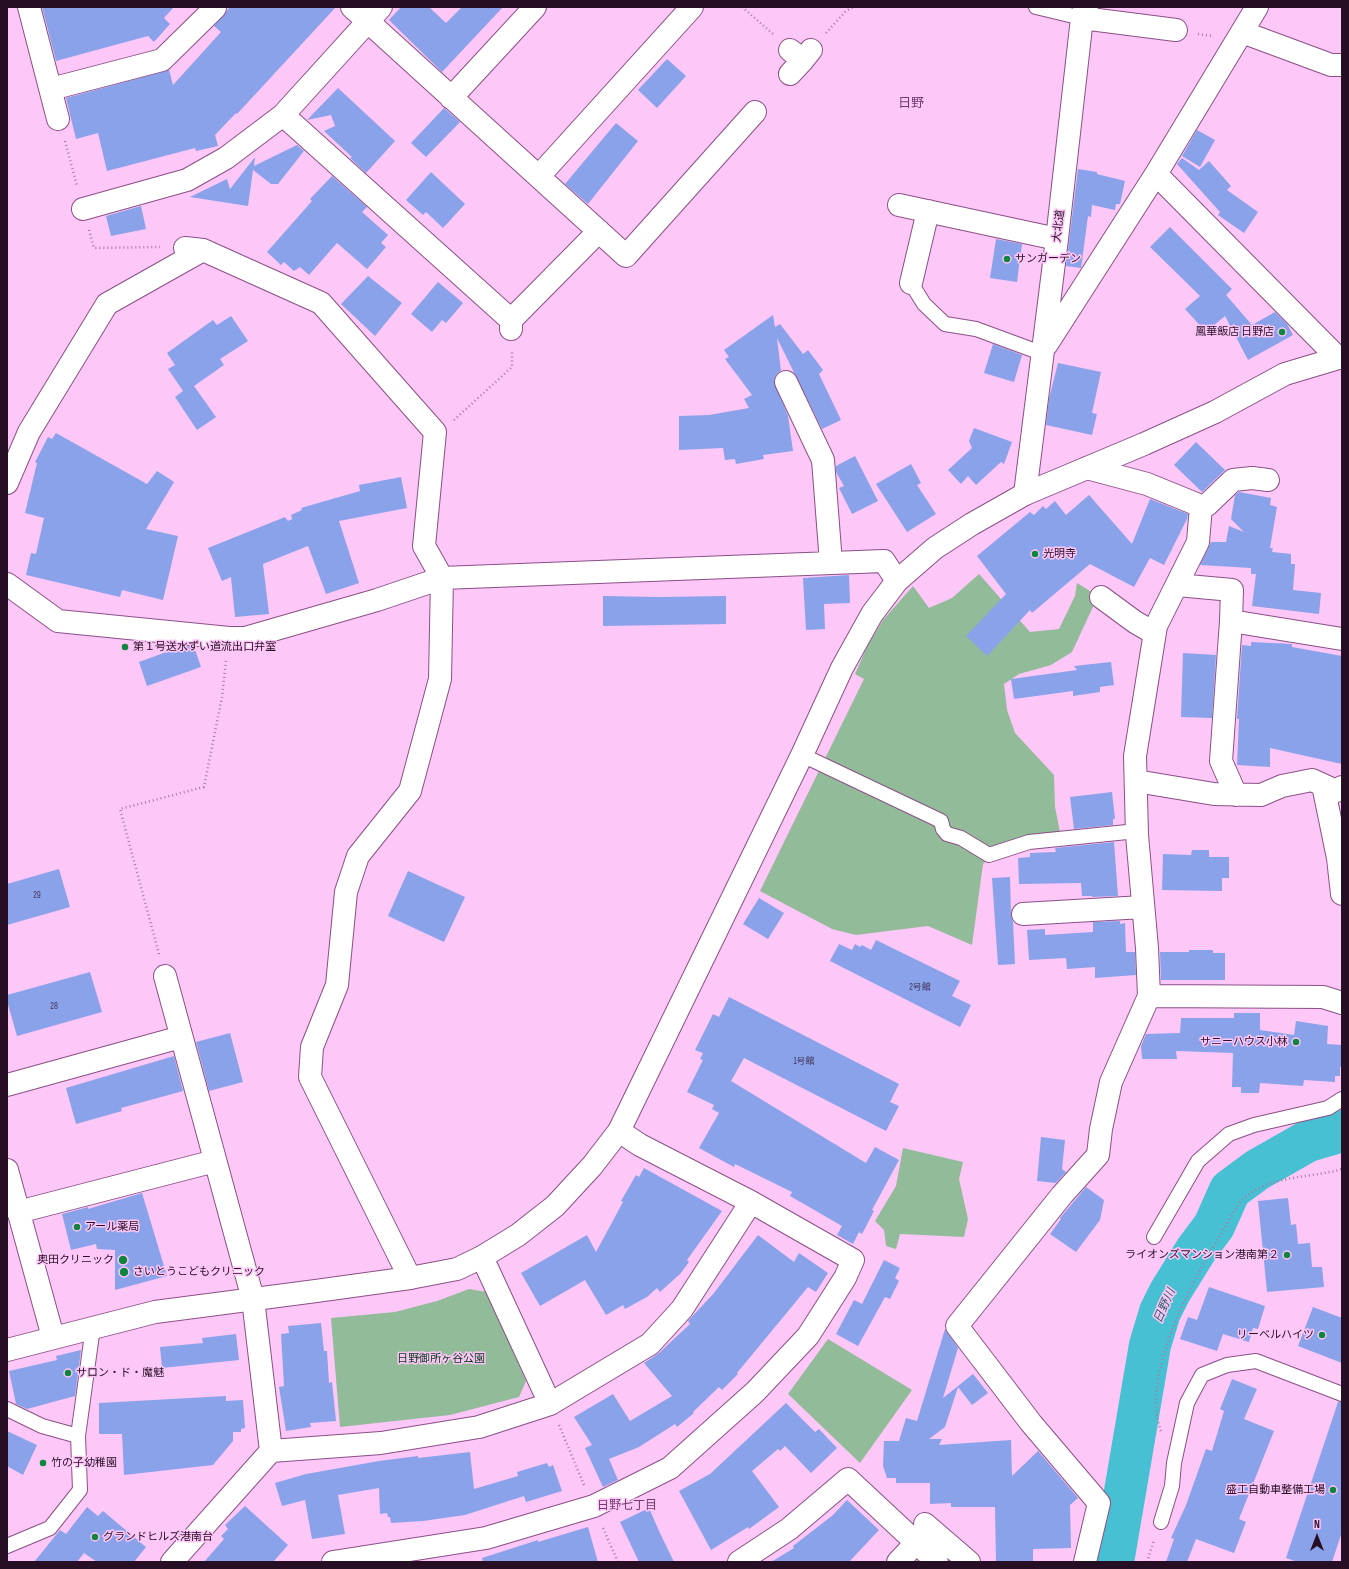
<!DOCTYPE html>
<html>
<head>
<meta charset="utf-8">
<style>
	body { margin:0 }
	#map { position:relative; width:1349px; height:1569px; overflow:hidden; background:#fdc7f7; font-family:"Sofia Sans Condensed",sans-serif }
	canvas { display:block }
	.frame { position:absolute; inset:0; border:8px solid #260e25; pointer-events:none }
	.north { position:absolute; left:1297px; top:1517px; width:40px; height:40px; -webkit-text-stroke:3px #fdc7f7; paint-order:stroke; rotate:0deg; font-size:11px; font-weight:700; line-height:16px; text-align:center; color:#260e25 }
	.north::after { content:''; display:block; margin:auto; width:14px; height:18px; background:#260e25; clip-path:polygon(50% 0,100% 100%,50% 72%,0 100%) }
</style>
</head>
<body>
<div id="map">
<canvas width="1349" height="1569"></canvas>
<div class="frame"></div>
<div class="north">N</div>
</div>
<script>
const c = document.querySelector('canvas').getContext('2d');
c.lineJoin = 'round';
function fill(path, color) {
  c.fillStyle = color;
  c.fill(path, 'evenodd');
}
function stroke(path, color, width, dash) {
  c.strokeStyle = color;
  c.lineWidth = width;
  c.lineCap = dash ? 'butt' : 'round';
  c.setLineDash(dash || []);
  c.stroke(path);
}
function drawText(font, color, halo, rows, align = 'center') {
  c.font = font + ' "Sofia Sans Condensed","Noto Sans JP",sans-serif';
  c.lineWidth = 3;
  c.setLineDash([]);
  c.textBaseline = 'middle';
  c.strokeStyle = halo;
  c.fillStyle = color;
  for (const [text, x, y, turn = 0] of rows) {
    c.save();
    c.translate(x, y);
    c.rotate((+turn || 0) * Math.PI / 180);
    c.textAlign = isNaN(turn) ? turn : align;
    if (halo) c.strokeText(text, 0, 0);
    c.fillText(text, 0, 0);
    c.restore();
  }
}
fill(new Path2D(`
	M 979,574 L 1030,632 L 1059,629 L 1075,596 L 1077,583 L 1098,596 L 1072,652 L 1051,665 L 1019,674 L 1004,684 L 1007,710 L 1015,733 L 1054,775 L 1055,807 L 1061,837 L 991,856 L 983,864 L 972,945 L 928,926 L 856,935 L 832,929 L 760,891 L 864,679 L 855,674 L 867,647 L 883,620 L 913,586 L 929,608 L 952,598 Z
	M 903,1148 L 963,1162 L 959,1179 L 968,1219 L 964,1237 L 900,1234 L 896,1249 L 886,1246 L 884,1230 L 875,1221 L 896,1186 Z
	M 469,1289 L 487,1292 L 526,1381 L 519,1397 L 450,1415 L 340,1427 L 331,1318 L 395,1312 L 437,1301 Z
	M 828,1339 L 912,1390 L 860,1463 L 788,1394 Z`), '#92bb99');
stroke(new Path2D(`
	M 1113,1562 L 1150,1345 L 1160,1312 L 1170,1292 L 1196,1250 L 1214,1226 L 1230,1190 L 1257,1170 L 1308,1141 L 1342,1131`), '#47c0d3', 42);
fill(new Path2D(`
	M 42,7 L 174,7 L 164,18 L 170,24 L 154,42 L 148,36 L 56,61 Z
	M 230,7 L 336,7 L 237,114 L 236,113 L 215,135 L 218,146 L 196,151 L 195,148 L 107,171 L 98,133 L 76,139 L 66,98 L 169,70 L 173,85 L 221,32 L 214,26 Z
	M 401,7 L 429,7 L 446,23 L 462,7 L 503,7 L 442,72 L 389,20 Z
	M 667,59 L 686,76 L 657,108 L 638,90 Z
	M 338,88 L 395,141 L 366,173 L 350,158 L 352,157 L 324,131 L 335,126 L 331,115 L 307,120 Z
	M 444,108 L 460,122 L 426,157 L 411,143 Z
	M 616,123 L 638,141 L 588,204 L 565,184 Z
	M 1197,130 L 1215,140 L 1200,167 L 1182,156 Z
	M 297,145 L 304,151 L 278,184 L 271,184 L 253,170 L 248,206 L 190,197 L 227,179 L 230,189 L 255,157 L 254,166 Z
	M 1182,158 L 1199,170 L 1209,161 L 1231,186 L 1227,190 L 1258,212 L 1244,233 L 1218,215 L 1220,212 L 1177,164 Z
	M 1078,169 L 1097,172 L 1097,174 L 1125,181 L 1120,204 L 1116,204 L 1115,210 L 1092,205 L 1091,217 L 1088,216 L 1081,268 L 1066,266 Z
	M 431,172 L 465,204 L 443,228 L 426,212 L 423,215 L 406,200 Z
	M 332,176 L 367,207 L 362,212 L 388,235 L 381,243 L 386,247 L 367,269 L 337,243 L 309,275 L 300,267 L 294,271 L 284,262 L 281,265 L 267,252 L 312,201 L 310,199 Z
	M 141,206 L 146,229 L 111,236 L 106,216 Z
	M 1170,227 L 1232,289 L 1226,295 L 1252,325 L 1275,312 L 1287,324 L 1293,335 L 1248,360 L 1225,316 L 1206,332 L 1185,309 L 1200,296 L 1150,247 Z
	M 996,239 L 1022,244 L 1017,282 L 990,278 Z
	M 368,276 L 402,303 L 375,336 L 341,304 Z
	M 438,282 L 463,303 L 446,323 L 442,320 L 432,332 L 411,314 Z
	M 773,315 L 775,327 L 780,324 L 803,354 L 808,350 L 823,370 L 819,374 L 841,420 L 822,429 L 777,338 L 781,371 L 776,375 L 774,381 L 788,416 L 793,451 L 763,455 L 764,459 L 736,464 L 735,459 L 725,460 L 723,448 L 679,450 L 679,416 L 709,415 L 749,408 L 744,399 L 752,395 L 725,359 L 729,357 L 724,350 Z
	M 231,316 L 248,341 L 220,359 L 224,365 L 194,386 L 216,417 L 197,430 L 175,397 L 183,391 L 168,369 L 175,365 L 167,353 L 213,320 L 217,325 Z
	M 993,344 L 1022,355 L 1014,382 L 984,373 Z
	M 1058,363 L 1101,372 L 1092,413 L 1097,414 L 1092,435 L 1046,425 L 1049,399 Z
	M 974,428 L 1012,442 L 1004,464 L 1001,462 L 976,485 L 968,476 L 961,484 L 948,470 L 972,448 L 969,441 Z
	M 56,433 L 147,484 L 157,471 L 174,482 L 146,529 L 178,536 L 163,600 L 122,590 L 120,597 L 26,575 L 31,553 L 36,554 L 44,518 L 25,513 L 37,463 L 35,462 L 48,437 L 52,439 Z
	M 1196,442 L 1225,470 L 1202,492 L 1202,490 L 1202,492 L 1174,465 Z
	M 855,456 L 878,501 L 852,514 L 839,488 L 844,486 L 836,472 L 836,466 Z
	M 911,464 L 921,483 L 917,485 L 936,514 L 907,532 L 876,484 Z
	M 401,477 L 407,508 L 339,521 L 359,583 L 326,594 L 308,546 L 263,564 L 269,614 L 235,617 L 231,577 L 222,581 L 208,548 L 285,517 L 288,521 L 292,519 L 291,515 L 302,510 L 301,508 L 360,491 L 359,485 Z
	M 1239,492 L 1271,498 L 1270,505 L 1277,507 L 1270,548 L 1273,548 L 1272,552 L 1291,554 L 1291,564 L 1295,564 L 1293,590 L 1321,593 L 1319,614 L 1252,606 L 1256,574 L 1251,574 L 1251,568 L 1200,565 L 1211,542 L 1226,542 L 1229,526 L 1244,532 L 1231,519 L 1235,495 Z
	M 1089,495 L 1132,544 L 1150,499 L 1188,514 L 1187,519 L 1164,565 L 1150,558 L 1134,587 L 1090,564 L 1032,613 L 1030,610 L 987,656 L 966,636 L 1006,594 L 977,556 L 1030,512 L 1034,515 L 1043,506 L 1046,509 L 1055,501 L 1066,515 Z
	M 849,575 L 850,603 L 824,604 L 825,629 L 806,630 L 803,578 Z
	M 603,596 L 660,597 L 726,596 L 726,624 L 603,626 Z
	M 1251,642 L 1292,644 L 1292,647 L 1342,656 L 1342,764 L 1270,748 L 1270,767 L 1237,765 L 1239,719 L 1237,719 L 1242,645 L 1251,646 Z
	M 183,646 L 194,647 L 201,667 L 147,686 L 139,662 Z
	M 1183,653 L 1216,655 L 1212,718 L 1181,717 Z
	M 1111,662 L 1114,685 L 1100,687 L 1100,692 L 1073,696 L 1073,691 L 1014,699 L 1011,679 L 1077,670 L 1074,666 Z
	M 1112,792 L 1115,819 L 1113,819 L 1113,825 L 1074,829 L 1070,797 Z
	M 1114,842 L 1118,896 L 1092,897 L 1092,896 L 1082,896 L 1081,883 L 1019,884 L 1018,858 L 1030,857 L 1030,853 L 1056,852 L 1055,848 Z
	M 1192,850 L 1209,850 L 1209,857 L 1229,857 L 1229,878 L 1222,878 L 1222,891 L 1162,890 L 1163,854 L 1191,855 Z
	M 59,869 L 70,907 L 7,925 L 7,884 Z
	M 408,871 L 465,897 L 444,942 L 388,916 Z
	M 1010,877 L 1011,915 L 1013,922 L 1015,964 L 998,965 L 992,878 Z
	M 759,898 L 784,913 L 768,939 L 743,924 Z
	M 1120,921 L 1120,924 L 1125,923 L 1126,952 L 1135,952 L 1136,975 L 1095,978 L 1095,967 L 1067,969 L 1066,958 L 1029,960 L 1027,930 L 1045,929 L 1045,935 L 1093,932 L 1093,922 Z
	M 876,940 L 960,981 L 952,996 L 971,1005 L 960,1027 L 830,961 L 839,944 L 852,950 L 855,944 L 860,947 L 862,945 L 871,950 Z
	M 1189,950 L 1213,950 L 1213,953 L 1225,953 L 1225,980 L 1161,980 L 1160,952 L 1189,952 Z
	M 90,972 L 102,1012 L 17,1036 L 7,1001 L 7,995 Z
	M 729,997 L 899,1084 L 890,1102 L 899,1106 L 886,1131 L 744,1058 L 731,1081 L 866,1163 L 875,1147 L 899,1160 L 872,1210 L 874,1211 L 862,1234 L 859,1232 L 853,1244 L 837,1235 L 842,1226 L 790,1196 L 792,1192 L 735,1164 L 734,1167 L 699,1148 L 719,1113 L 712,1109 L 714,1105 L 687,1092 L 703,1060 L 700,1059 L 703,1053 L 695,1050 L 713,1014 L 719,1017 Z
	M 1234,1013 L 1260,1013 L 1260,1030 L 1294,1035 L 1296,1021 L 1328,1026 L 1327,1044 L 1342,1045 L 1342,1067 L 1340,1067 L 1340,1076 L 1335,1076 L 1335,1082 L 1304,1080 L 1303,1086 L 1260,1083 L 1259,1093 L 1241,1093 L 1241,1087 L 1232,1087 L 1233,1053 L 1176,1051 L 1177,1059 L 1142,1059 L 1141,1046 L 1146,1034 L 1180,1033 L 1181,1018 L 1234,1018 Z
	M 230,1033 L 243,1082 L 209,1091 L 196,1042 Z
	M 174,1056 L 183,1091 L 121,1108 L 122,1111 L 76,1124 L 66,1088 Z
	M 1041,1137 L 1065,1140 L 1062,1169 L 1066,1172 L 1056,1183 L 1037,1181 Z
	M 644,1168 L 722,1211 L 687,1260 L 689,1262 L 680,1274 L 660,1292 L 657,1288 L 647,1297 L 625,1309 L 623,1305 L 606,1315 L 585,1280 L 540,1306 L 521,1273 L 587,1235 L 596,1252 L 623,1202 L 621,1201 L 636,1175 L 639,1177 Z
	M 1086,1187 L 1104,1200 L 1100,1220 L 1076,1252 L 1050,1234 L 1061,1219 L 1060,1218 Z
	M 142,1193 L 167,1276 L 115,1290 L 115,1250 L 97,1249 L 96,1244 L 71,1250 L 62,1214 L 88,1207 L 88,1209 Z
	M 1288,1198 L 1291,1225 L 1296,1224 L 1298,1244 L 1310,1243 L 1312,1267 L 1322,1267 L 1324,1287 L 1267,1292 L 1258,1201 Z
	M 758,1235 L 794,1262 L 799,1253 L 828,1273 L 816,1292 L 808,1287 L 737,1373 L 738,1374 L 722,1390 L 719,1387 L 693,1412 L 694,1413 L 677,1427 L 675,1424 L 639,1447 L 609,1459 L 618,1480 L 603,1487 L 585,1448 L 592,1445 L 574,1417 L 613,1394 L 630,1421 L 672,1396 L 644,1363 L 659,1353 L 690,1324 L 688,1321 L 714,1293 Z
	M 884,1260 L 900,1268 L 895,1278 L 899,1281 L 890,1299 L 885,1297 L 858,1346 L 836,1334 L 854,1300 L 862,1304 Z
	M 1209,1287 L 1265,1306 L 1258,1329 L 1253,1328 L 1249,1342 L 1223,1334 L 1217,1351 L 1180,1339 L 1188,1317 L 1197,1320 Z
	M 1313,1307 L 1342,1318 L 1342,1363 L 1298,1346 Z
	M 321,1323 L 324,1351 L 327,1351 L 329,1383 L 332,1382 L 336,1421 L 310,1423 L 311,1427 L 286,1431 L 279,1387 L 284,1386 L 281,1334 L 289,1333 L 288,1326 Z
	M 945,1329 L 958,1348 L 943,1398 L 973,1374 L 988,1393 L 972,1405 L 958,1387 L 945,1427 L 929,1439 L 942,1439 L 939,1445 L 1011,1440 L 1012,1476 L 1038,1451 L 1078,1498 L 1070,1505 L 1071,1548 L 1033,1549 L 1033,1562 L 996,1562 L 995,1507 L 951,1507 L 951,1503 L 930,1504 L 930,1483 L 896,1483 L 896,1478 L 887,1478 L 883,1466 L 884,1441 L 899,1441 L 906,1418 L 917,1421 Z
	M 236,1334 L 239,1360 L 162,1368 L 160,1347 L 203,1343 L 202,1338 Z
	M 81,1350 L 75,1396 L 27,1409 L 16,1404 L 9,1371 L 57,1360 L 56,1356 Z
	M 1232,1379 L 1257,1389 L 1244,1419 L 1274,1431 L 1239,1519 L 1246,1522 L 1234,1553 L 1196,1539 L 1187,1562 L 1166,1562 L 1174,1539 L 1171,1538 L 1186,1505 L 1206,1449 L 1212,1451 L 1224,1411 L 1220,1409 Z
	M 226,1396 L 226,1401 L 243,1400 L 245,1428 L 241,1429 L 241,1432 L 233,1432 L 233,1441 L 213,1465 L 124,1475 L 122,1434 L 99,1434 L 99,1403 Z
	M 1338,1402 L 1342,1402 L 1342,1532 L 1332,1562 L 1298,1562 L 1286,1558 Z
	M 786,1403 L 815,1432 L 819,1429 L 837,1448 L 811,1473 L 785,1446 L 780,1451 L 778,1449 L 752,1471 L 779,1507 L 749,1529 L 748,1527 L 711,1550 L 679,1491 L 710,1474 Z
	M 7,1431 L 37,1445 L 23,1475 L 7,1466 Z
	M 470,1452 L 474,1489 L 518,1476 L 517,1472 L 547,1463 L 549,1467 L 553,1465 L 562,1491 L 526,1502 L 524,1496 L 465,1515 L 423,1521 L 391,1523 L 390,1517 L 388,1517 L 387,1513 L 380,1514 L 379,1488 L 338,1495 L 345,1534 L 312,1539 L 305,1500 L 282,1506 L 275,1483 L 306,1474 L 379,1461 L 418,1456 L 418,1458 Z
	M 847,1500 L 879,1530 L 849,1562 L 771,1562 L 794,1548 L 793,1546 L 833,1515 Z
	M 245,1506 L 288,1545 L 273,1562 L 204,1562 L 224,1539 L 221,1536 L 228,1529 L 225,1525 Z
	M 87,1507 L 98,1516 L 103,1511 L 146,1547 L 134,1562 L 97,1562 L 84,1553 L 77,1562 L 34,1562 L 60,1530 L 66,1534 Z
	M 649,1508 L 659,1531 L 674,1562 L 639,1562 L 620,1522 Z
	M 588,1527 L 598,1562 L 483,1562 L 482,1558 L 538,1540 L 538,1542 Z`), '#8aa2ea');
const lane = new Path2D(`
	M 1036,7 L 1082,18 L 1080,9
	M 911,283 L 924,304 L 945,324 L 976,329 L 1044,354
	M 802,755 L 941,821 L 943,829 L 947,834 L 961,838 L 989,855 L 1029,842 L 1137,831
	M 1154,1237 L 1198,1161 L 1229,1134 L 1254,1125 L 1328,1108 L 1342,1099
	M 7,1409 L 42,1426 L 78,1436
	M 1161,1522 L 1172,1486 L 1174,1463 L 1187,1403 L 1202,1375 L 1227,1365 L 1256,1361 L 1342,1394
	M 7,1546 L 50,1528 L 80,1490 L 78,1436 L 93,1327`);
const street = new Path2D(`
	M 29,7 L 58,119
	M 352,7 L 626,256 L 755,112
	M 1082,18 L 1176,30
	M 1242,32 L 1331,65 L 1342,65
	M 790,50 L 803,60 L 811,50
	M 790,74 L 803,60
	M 51,89 L 162,60 L 215,8
	M 451,98 L 535,7
	M 283,115 L 511,320
	M 1156,174 L 1338,358
	M 539,176 L 692,7
	M 899,205 L 1057,239
	M 83,209 L 187,180 L 226,158 L 283,115 L 381,7
	M 185,248 L 203,250 L 321,303 L 435,432 L 424,546 L 442,578 L 440,679 L 410,791 L 358,856 L 346,892 L 337,985 L 312,1047 L 310,1077 L 410,1278
	M 911,283 L 928,211
	M 511,329 L 511,320 L 599,231
	M 1047,344 L 1156,174 L 1257,7
	M 786,382 L 823,460 L 831,563
	M 1087,468 L 1147,484 L 1201,506 L 1198,542 L 1156,626 L 1135,756 L 1137,835 L 1147,948 L 1149,996 L 1323,997 L 1342,1003
	M 7,483 L 29,432 L 107,304 L 203,250
	M 1025,494 L 1057,239 L 1082,18 L 1087,7
	M 1201,506 L 1207,505 L 1233,480 L 1252,478 L 1268,480
	M 7,584 L 58,621 L 229,638 L 245,638 L 377,600 L 442,578 L 884,561 L 897,581
	M 1177,585 L 1232,590 L 1231,621 L 1342,639
	M 1101,597 L 1135,622 L 1154,633
	M 1231,621 L 1221,761 L 1236,795
	M 1136,781 L 1214,794 L 1261,795 L 1282,786 L 1312,780 L 1336,791 L 1342,787
	M 1323,785 L 1338,858 L 1342,894
	M 1023,914 L 1143,907
	M 165,976 L 253,1299 L 271,1451
	M 7,1085 L 181,1037
	M 7,1170 L 53,1337
	M 18,1212 L 215,1161
	M 482,1257 L 550,1404
	M 925,1524 L 969,1562
	M 172,1562 L 271,1451 L 381,1443 L 479,1427 L 550,1404 L 650,1344 L 682,1309 L 751,1202
	M 333,1562 L 486,1538 L 594,1506 L 670,1468 L 755,1392 L 808,1336 L 845,1278 L 853,1260 L 751,1202 L 640,1145 L 619,1131
	M 739,1562 L 789,1529 L 848,1479 L 937,1562
	M 898,1562 L 916,1543
	M 1085,1562 L 1099,1503 L 1031,1423 L 957,1326 L 1062,1195 L 1098,1155 L 1101,1129 L 1111,1082 L 1149,996`);
const secondary = new Path2D(`
	M 7,1350 L 155,1312 L 316,1291 L 410,1278 L 457,1269 L 482,1257 L 518,1235 L 555,1206 L 592,1166 L 619,1131 L 802,755 L 842,668 L 872,614 L 897,581 L 935,548 L 972,524 L 1025,494 L 1144,444 L 1215,412 L 1285,374 L 1342,357`);
stroke(lane, '#8b5086', 16);
stroke(street, '#8b5086', 24);
stroke(secondary, '#8b5086', 24);
stroke(new Path2D(`
	M 742,7 L 773,34
	M 826,33 L 846,11 L 853,7
	M 1198,34 L 1213,36
	M 65,141 L 77,186
	M 89,230 L 94,248 L 160,247
	M 454,420 L 512,367 L 512,350
	M 159,954 L 120,809 L 204,787 L 222,697 L 226,661
	M 559,1425 L 584,1485
	M 1161,1431 C 1140,1375 1192,1282 1221,1234 C 1228,1223 1234,1209 1242,1200 C 1269,1174 1309,1179 1342,1169
	M 603,1528 L 618,1562
	M 1147,1562 L 1154,1540`), '#a67ca2', 2.5, [1, 3]);
stroke(lane, '#fff', 14);
stroke(street, '#fff', 22);
stroke(secondary, '#fff', 22);
for (const [x, y, r, color] of [
	[1007,259,4,"#0f853d"],
	[1282,332,4,"#0f853d"],
	[1035,554,4,"#0f853d"],
	[125,647,4,"#0f853d"],
	[1296,1042,4,"#0f853d"],
	[77,1227,4,"#0f853d"],
	[1287,1255,4,"#0f853d"],
	[123,1260,5,"#0f853d"],
	[124,1272,5,"#0f853d"],
	[1322,1335,4,"#0f853d"],
	[68,1373,4,"#0f853d"],
	[43,1463,4,"#0f853d"],
	[1333,1490,4,"#0f853d"],
	[95,1537,4,"#0f853d"]
]) {
  const dot = new Path2D();
  dot.arc(x, y, r, 0, 2 * Math.PI);
  c.fillStyle = color;
  c.fill(dot);
  stroke(dot, '#fdc7f7', 1.5);
}
drawText('9px', '#3f3356', null, [
	["29",37,896],
	["2号館",920,988],
	["28",54,1007],
	["1号館",804,1062]
]);
drawText('11px', '#260e25', '#fdc7f7', [
	["大北道",1059,226,-83]
]);
drawText('11px', '#260e25', '#fdc7f7', [
	["サンガーデン",1015,259],
	["鳳華飯店 日野店",1274,332,"right"],
	["光明寺",1043,554],
	["第１号送水ずい道流出口弁室",133,647],
	["サニーハウス小林",1288,1042,"right"],
	["アール薬局",85,1227],
	["ライオンズマンション港南第２",1279,1255,"right"],
	["奥田クリニック",114,1260,"right"],
	["さいとうこどもクリニック",133,1272],
	["リーベルハイツ",1314,1335,"right"],
	["サロン・ド・魔魅",76,1373],
	["竹の子幼稚園",51,1463],
	["盛工自動車整備工場",1325,1490,"right"],
	["グランドヒルズ港南台",103,1537]
], 'left');
drawText('11px', '#003713', '#fdc7f7', [
	["日野御所ヶ谷公園",441,1359]
]);
drawText('italic 12px', '#2d5f68', '#fdc7f7', [
	["日野川",1165,1306,-66]
]);
drawText('12px', '#733a6f', '#fdc7f7', [
	["日野七丁目",627,1506]
]);
drawText('13px', '#733a6f', '#fdc7f7', [
	["日野",911,104]
]);
</script>
</body>
</html>
